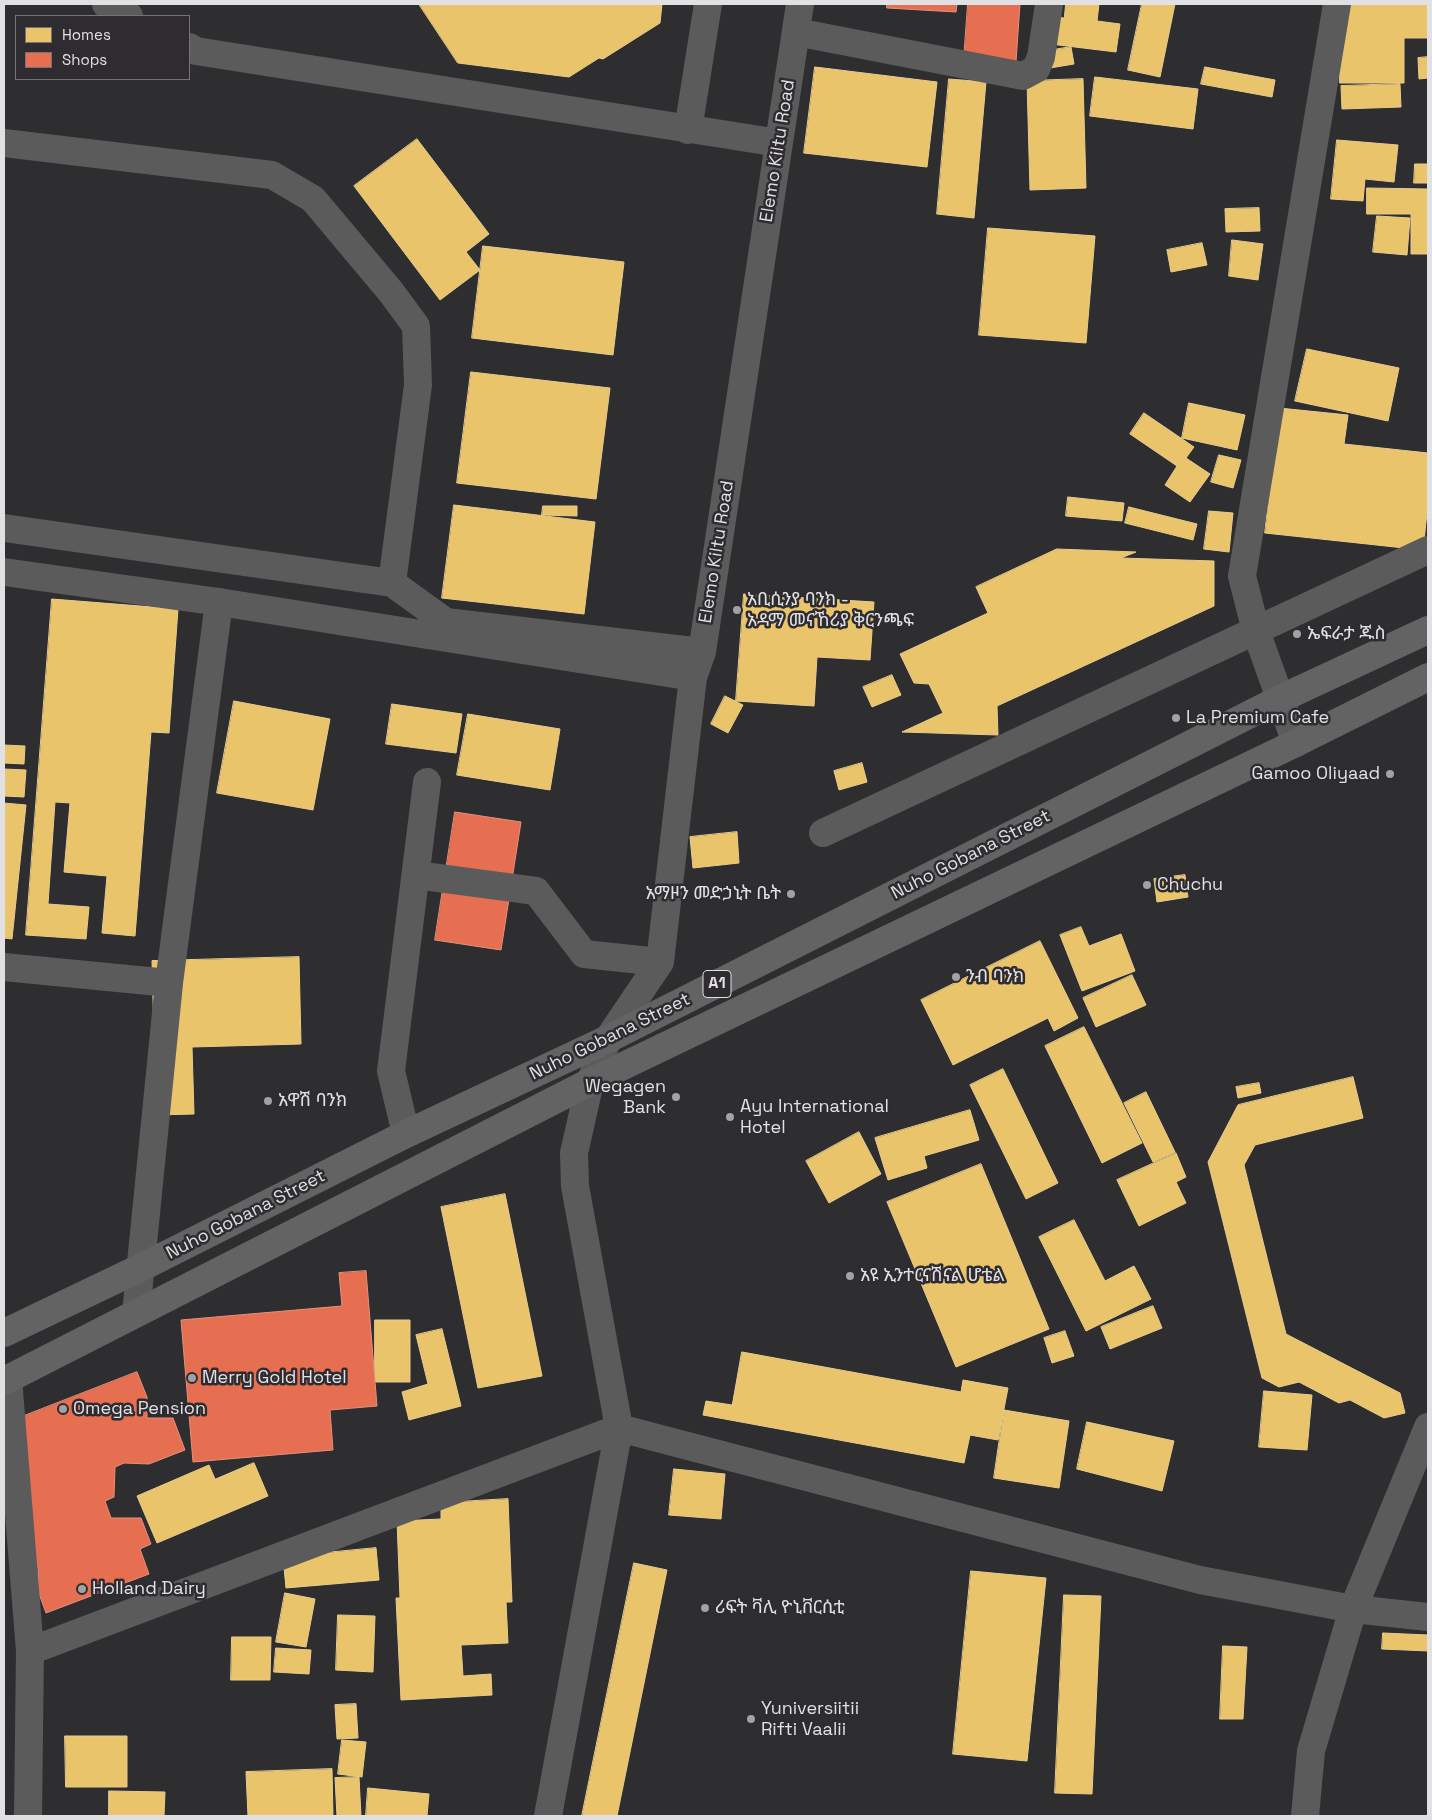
<!DOCTYPE html>
<html>
<head>
<meta charset="utf-8">
<style>
	body { margin:0 }
	#map { position:relative; width:1432px; height:1820px; overflow:hidden; background:#2e2d2f; font-family:"Space Grotesk",sans-serif }
	canvas { display:block }
	.frame { position:absolute; inset:0; border:5px solid #e1e0e2; pointer-events:none }
	.legend { position:absolute; left:15px; top:15px; width:175px; height:65px; box-sizing:border-box; background:#2e2c30; border:1px solid #767477; margin:0; padding:6px 9px; list-style:none; font-size:15px; color:#e1e0e2 }
	.legend li { display:flex; align-items:center; gap:10px; height:25px }
	.legend b { width:25px; border:1px solid #767477 }
</style>
</head>
<body>
<div id="map">
<canvas width="1432" height="1820"></canvas>
<div class="frame"></div>
<ul class="legend">
<li><b style="height:14px;background:#e9c46a"></b>Homes</li>
<li><b style="height:14px;background:#e76f51"></b>Shops</li>
</ul>
</div>
<script>
const c = document.querySelector('canvas').getContext('2d');
c.lineJoin = 'round';
function fill(path, color) {
  c.fillStyle = color;
  c.fill(path, 'evenodd');
}
function stroke(path, color, width, dash) {
  c.strokeStyle = color;
  c.lineWidth = width;
  c.lineCap = dash ? 'butt' : 'round';
  c.setLineDash(dash || []);
  c.stroke(path);
}
function drawText(font, color, halo, rows, align = 'center') {
  c.font = font + ' "Space Grotesk","Noto Sans Ethiopic",sans-serif';
  c.lineWidth = 5;
  c.setLineDash([]);
  c.textBaseline = 'middle';
  c.strokeStyle = halo;
  c.fillStyle = color;
  for (const [text, x, y, turn = 0] of rows) {
    c.save();
    c.translate(x, y);
    c.rotate((+turn || 0) * Math.PI / 180);
    c.textAlign = isNaN(turn) ? turn : align;
    if (halo) c.strokeText(text, 0, 0);
    c.fillText(text, 0, 0);
    c.restore();
  }
}
const homes = new Path2D(`
	M 419,4 L 662,4 L 660,23 L 603,59 L 599,58 L 569,77 L 458,63 Z
	M 1066,4 L 1099,4 L 1097,21 L 1120,24 L 1116,52 L 1034,42 L 1038,15 L 1064,18 Z
	M 1142,4 L 1175,4 L 1160,77 L 1128,70 Z
	M 1340,4 L 1428,4 L 1428,38 L 1404,38 L 1404,83 L 1340,83 Z
	M 1071,47 L 1074,64 L 1038,70 L 1035,53 Z
	M 1428,57 L 1428,78 L 1419,79 L 1418,58 Z
	M 815,67 L 937,82 L 927,167 L 804,153 Z
	M 1205,67 L 1275,80 L 1272,97 L 1201,84 Z
	M 1095,77 L 1198,89 L 1193,129 L 1090,116 Z
	M 949,79 L 986,82 L 974,218 L 937,214 Z
	M 1083,79 L 1086,188 L 1030,190 L 1027,81 Z
	M 1400,84 L 1401,107 L 1342,109 L 1341,86 Z
	M 417,139 L 489,234 L 466,252 L 480,270 L 440,300 L 354,186 Z
	M 1337,140 L 1398,145 L 1394,182 L 1365,179 L 1363,201 L 1331,199 Z
	M 1415,164 L 1428,164 L 1428,183 L 1414,183 Z
	M 1367,188 L 1428,189 L 1428,254 L 1411,254 L 1411,214 L 1367,214 Z
	M 1259,208 L 1260,231 L 1226,232 L 1225,209 Z
	M 1377,216 L 1410,218 L 1407,255 L 1373,252 Z
	M 988,228 L 1095,236 L 1086,343 L 979,335 Z
	M 1232,240 L 1263,244 L 1258,280 L 1229,276 Z
	M 1202,243 L 1207,265 L 1171,272 L 1167,250 Z
	M 483,246 L 624,262 L 613,355 L 472,338 Z
	M 1307,349 L 1399,368 L 1388,421 L 1295,401 Z
	M 471,372 L 610,388 L 596,499 L 457,483 Z
	M 1189,403 L 1245,415 L 1237,450 L 1182,438 Z
	M 1279,408 L 1348,415 L 1344,444 L 1428,453 L 1428,503 L 1423,550 L 1265,533 Z
	M 1144,413 L 1194,447 L 1186,458 L 1210,474 L 1190,502 L 1165,485 L 1177,466 L 1130,434 Z
	M 1219,455 L 1241,460 L 1233,488 L 1211,482 Z
	M 1068,497 L 1124,503 L 1122,521 L 1066,516 Z
	M 454,505 L 595,522 L 584,614 L 442,598 Z
	M 543,506 L 577,506 L 577,516 L 542,515 Z
	M 1129,507 L 1197,524 L 1193,540 L 1125,523 Z
	M 1209,511 L 1233,513 L 1229,552 L 1204,549 Z
	M 1057,549 L 1136,552 L 1121,558 L 1214,561 L 1214,606 L 997,706 L 998,735 L 902,732 L 943,713 L 929,684 L 914,683 L 900,654 L 988,613 L 976,587 Z
	M 744,594 L 874,602 L 870,660 L 817,657 L 814,706 L 736,701 Z
	M 52,599 L 178,609 L 169,733 L 151,732 L 135,936 L 102,933 L 107,876 L 64,872 L 70,803 L 55,802 L 48,904 L 89,907 L 86,939 L 26,935 Z
	M 892,675 L 901,695 L 872,707 L 863,687 Z
	M 725,696 L 743,705 L 728,733 L 711,724 Z
	M 234,701 L 330,719 L 313,810 L 217,793 Z
	M 392,704 L 462,714 L 456,753 L 386,744 Z
	M 468,714 L 560,729 L 550,790 L 457,775 Z
	M 4,745 L 25,746 L 24,764 L 4,763 Z
	M 862,763 L 867,782 L 839,790 L 834,771 Z
	M 4,769 L 26,770 L 24,797 L 4,796 Z
	M 4,803 L 26,805 L 12,939 L 4,938 Z
	M 737,832 L 739,863 L 693,868 L 690,837 Z
	M 1185,875 L 1188,897 L 1157,902 L 1154,879 Z
	M 1081,927 L 1089,946 L 1121,934 L 1135,971 L 1082,991 L 1060,935 Z
	M 1040,941 L 1078,1018 L 1054,1031 L 1048,1018 L 953,1065 L 921,1000 Z
	M 299,957 L 301,1044 L 192,1047 L 194,1114 L 156,1115 L 152,961 Z
	M 1132,975 L 1146,1005 L 1096,1027 L 1083,998 Z
	M 1084,1027 L 1142,1143 L 1102,1163 L 1045,1046 Z
	M 1003,1069 L 1058,1183 L 1026,1199 L 970,1085 Z
	M 1353,1077 L 1363,1118 L 1255,1145 L 1244,1165 L 1286,1334 L 1400,1393 L 1405,1413 L 1384,1418 L 1350,1400 L 1339,1403 L 1299,1382 L 1279,1387 L 1262,1378 L 1208,1162 L 1238,1105 Z
	M 1259,1083 L 1261,1093 L 1238,1098 L 1236,1087 Z
	M 1146,1092 L 1175,1152 L 1153,1162 L 1124,1103 Z
	M 970,1110 L 979,1140 L 924,1156 L 927,1168 L 888,1180 L 875,1138 Z
	M 859,1132 L 881,1174 L 829,1203 L 806,1161 Z
	M 1176,1153 L 1186,1177 L 1176,1182 L 1186,1203 L 1139,1226 L 1117,1180 Z
	M 981,1164 L 1049,1329 L 956,1367 L 887,1202 Z
	M 505,1194 L 542,1376 L 478,1388 L 441,1207 Z
	M 1074,1220 L 1105,1281 L 1134,1266 L 1151,1299 L 1086,1331 L 1039,1237 Z
	M 1153,1306 L 1162,1328 L 1110,1349 L 1101,1327 Z
	M 375,1320 L 410,1320 L 410,1382 L 375,1382 Z
	M 442,1329 L 461,1406 L 409,1420 L 402,1392 L 428,1384 L 416,1335 Z
	M 1065,1331 L 1074,1356 L 1052,1363 L 1044,1338 Z
	M 742,1352 L 961,1392 L 963,1380 L 1008,1388 L 998,1440 L 970,1435 L 964,1463 L 703,1415 L 706,1401 L 732,1405 Z
	M 1264,1391 L 1312,1395 L 1307,1450 L 1259,1447 Z
	M 1004,1410 L 1069,1421 L 1059,1488 L 994,1478 Z
	M 1087,1422 L 1174,1441 L 1162,1491 L 1077,1469 Z
	M 254,1463 L 268,1496 L 157,1543 L 137,1496 L 209,1465 L 215,1479 Z
	M 674,1469 L 725,1474 L 721,1519 L 669,1515 Z
	M 508,1499 L 512,1602 L 506,1602 L 508,1643 L 461,1645 L 463,1676 L 491,1674 L 492,1695 L 401,1700 L 396,1598 L 400,1598 L 397,1521 L 441,1519 L 441,1503 Z
	M 376,1548 L 379,1580 L 286,1588 L 283,1557 Z
	M 634,1563 L 667,1570 L 617,1816 L 582,1816 Z
	M 971,1571 L 1046,1578 L 1027,1761 L 953,1754 Z
	M 285,1593 L 315,1599 L 306,1647 L 276,1642 Z
	M 1064,1595 L 1101,1596 L 1092,1794 L 1055,1793 Z
	M 338,1615 L 375,1616 L 373,1672 L 336,1670 Z
	M 1383,1633 L 1428,1635 L 1428,1651 L 1382,1649 Z
	M 232,1637 L 271,1637 L 270,1680 L 231,1680 Z
	M 1223,1646 L 1247,1647 L 1243,1719 L 1220,1719 Z
	M 276,1648 L 311,1650 L 309,1674 L 274,1672 Z
	M 356,1704 L 358,1738 L 337,1739 L 335,1705 Z
	M 65,1736 L 127,1736 L 127,1787 L 66,1787 Z
	M 342,1740 L 366,1742 L 362,1777 L 338,1774 Z
	M 332,1769 L 333,1816 L 248,1816 L 246,1772 Z
	M 359,1777 L 361,1816 L 337,1816 L 335,1778 Z
	M 368,1788 L 429,1794 L 427,1816 L 366,1816 Z
	M 109,1791 L 165,1792 L 164,1816 L 109,1816 Z`);
fill(homes, '#e9c46a');
stroke(homes, '#e7cc8e', 1);
const shops = new Path2D(`
	M 887,4 L 957,4 L 956,12 L 887,8 Z
	M 968,4 L 1020,4 L 1015,76 L 963,72 Z
	M 455,812 L 521,822 L 501,950 L 435,940 Z
	M 366,1271 L 377,1406 L 330,1410 L 333,1450 L 193,1462 L 181,1320 L 342,1306 L 339,1273 Z
	M 137,1372 L 147,1397 L 147,1418 L 173,1418 L 185,1450 L 149,1464 L 124,1463 L 115,1467 L 114,1497 L 105,1501 L 111,1518 L 141,1518 L 151,1544 L 140,1549 L 149,1574 L 46,1613 L 38,1591 L 38,1568 L 35,1561 L 24,1416 Z`);
fill(shops, '#e76f51');
stroke(shops, '#e5917c', 1);
stroke(new Path2D(`
	M 106,4 L 129,16
	M 796,32 L 1023,76 L 1036,69 L 1041,57 L 1049,4
	M 189,47 L 196,51 L 779,143
	M 688,130 L 708,4
	M 4,143 L 272,175 L 313,199 L 391,292 L 416,326 L 418,385 L 392,583
	M 4,528 L 392,583 L 446,622 L 702,652
	M 4,572 L 219,602 L 693,677
	M 1296,743 L 1256,631 L 1242,576 L 1337,4
	M 823,833 L 1428,550
	M 416,875 L 536,891 L 584,954 L 660,962
	M 4,967 L 169,983
	M 406,1134 L 391,1071 L 427,782
	M 136,1313 L 169,983 L 219,602
	M 8,1378 L 30,1651 L 28,1816
	M 30,1651 L 619,1428 L 1200,1580 L 1353,1609 L 1428,1617
	M 548,1816 L 619,1428 L 575,1186 L 574,1153 L 590,1082 L 608,1039 L 660,962 L 693,677 L 702,652 L 800,4
	M 1305,1816 L 1311,1751 L 1353,1609 L 1428,1427`), '#5c5b5b', 28);
stroke(new Path2D(`
	M 4,1333 L 140,1268 L 406,1134 L 608,1039 L 1280,699 L 1428,630
	M 4,1381 L 590,1082 L 1296,743 L 1428,677`), '#646364', 28);
for (const [x, y, r, color] of [
	[737,610,5,"#a2a1a3"],
	[1297,634,5,"#a2a1a3"],
	[1176,718,5,"#a2a1a3"],
	[1390,774,5,"#a2a1a3"],
	[1147,885,5,"#a2a1a3"],
	[791,894,5,"#a2a1a3"],
	[956,977,5,"#a2a1a3"],
	[676,1097,5,"#a2a1a3"],
	[268,1101,5,"#a2a1a3"],
	[730,1117,5,"#a2a1a3"],
	[850,1276,5,"#a2a1a3"],
	[192,1378,5,"#a2a1a3"],
	[63,1409,5,"#a2a1a3"],
	[82,1589,5,"#a2a1a3"],
	[705,1608,5,"#a2a1a3"],
	[751,1719,5,"#a2a1a3"]
]) {
  const dot = new Path2D();
  dot.arc(x, y, r, 0, 2 * Math.PI);
  c.fillStyle = color;
  c.fill(dot);
  stroke(dot, '#2e2c30', 2);
}
for (const [x, y, w] of [
	[717,984,28]
]) {
  const box = new Path2D();
  box.roundRect(x - w / 2, y - 13.5, w, 27, 4);
  c.fillStyle = '#2e2c30';
  c.fill(box);
  stroke(box, '#e1e0e2', 1);
}
drawText('bold 16px', '#e1e0e2', null, [
	["A1",717,984]
]);
drawText('18px', '#e1e0e2', '#2e2c30', [
	["Elemo Kiltu Road",778,151,-81],
	["Elemo Kiltu Road",717,552,-81],
	["Nuho Gobana Street",971,855,-27],
	["Nuho Gobana Street",610,1037,-26],
	["Nuho Gobana Street",246,1215,-27]
]);
drawText('18px', '#e1e0e2', '#2e2c30', [
	["አቢሲንያ ባንክ -",747,600],
	["አዳማ መናኸሪያ ቅርንጫፍ",747,621],
	["ኤፍራታ ጁስ",1307,634],
	["La Premium Cafe",1186,718],
	["Gamoo Oliyaad",1380,774,"right"],
	["Chuchu",1157,885],
	["አማዞን መድኃኒት ቤት",781,894,"right"],
	["ንብ ባንክ",966,977],
	["Wegagen",666,1087,"right"],
	["Bank",666,1108,"right"],
	["አዋሽ ባንክ",278,1101],
	["Ayu International",740,1107],
	["Hotel",740,1128],
	["አዩ ኢንተርናሽናል ሆቴል",860,1276],
	["Merry Gold Hotel",202,1378],
	["Omega Pension",73,1409],
	["Holland Dairy",92,1589],
	["ሪፍት ቫሊ ዮኒቨርሲቲ",715,1608],
	["Yuniversiitii",761,1709],
	["Rifti Vaalii",761,1730]
], 'left');
</script>
</body>
</html>
